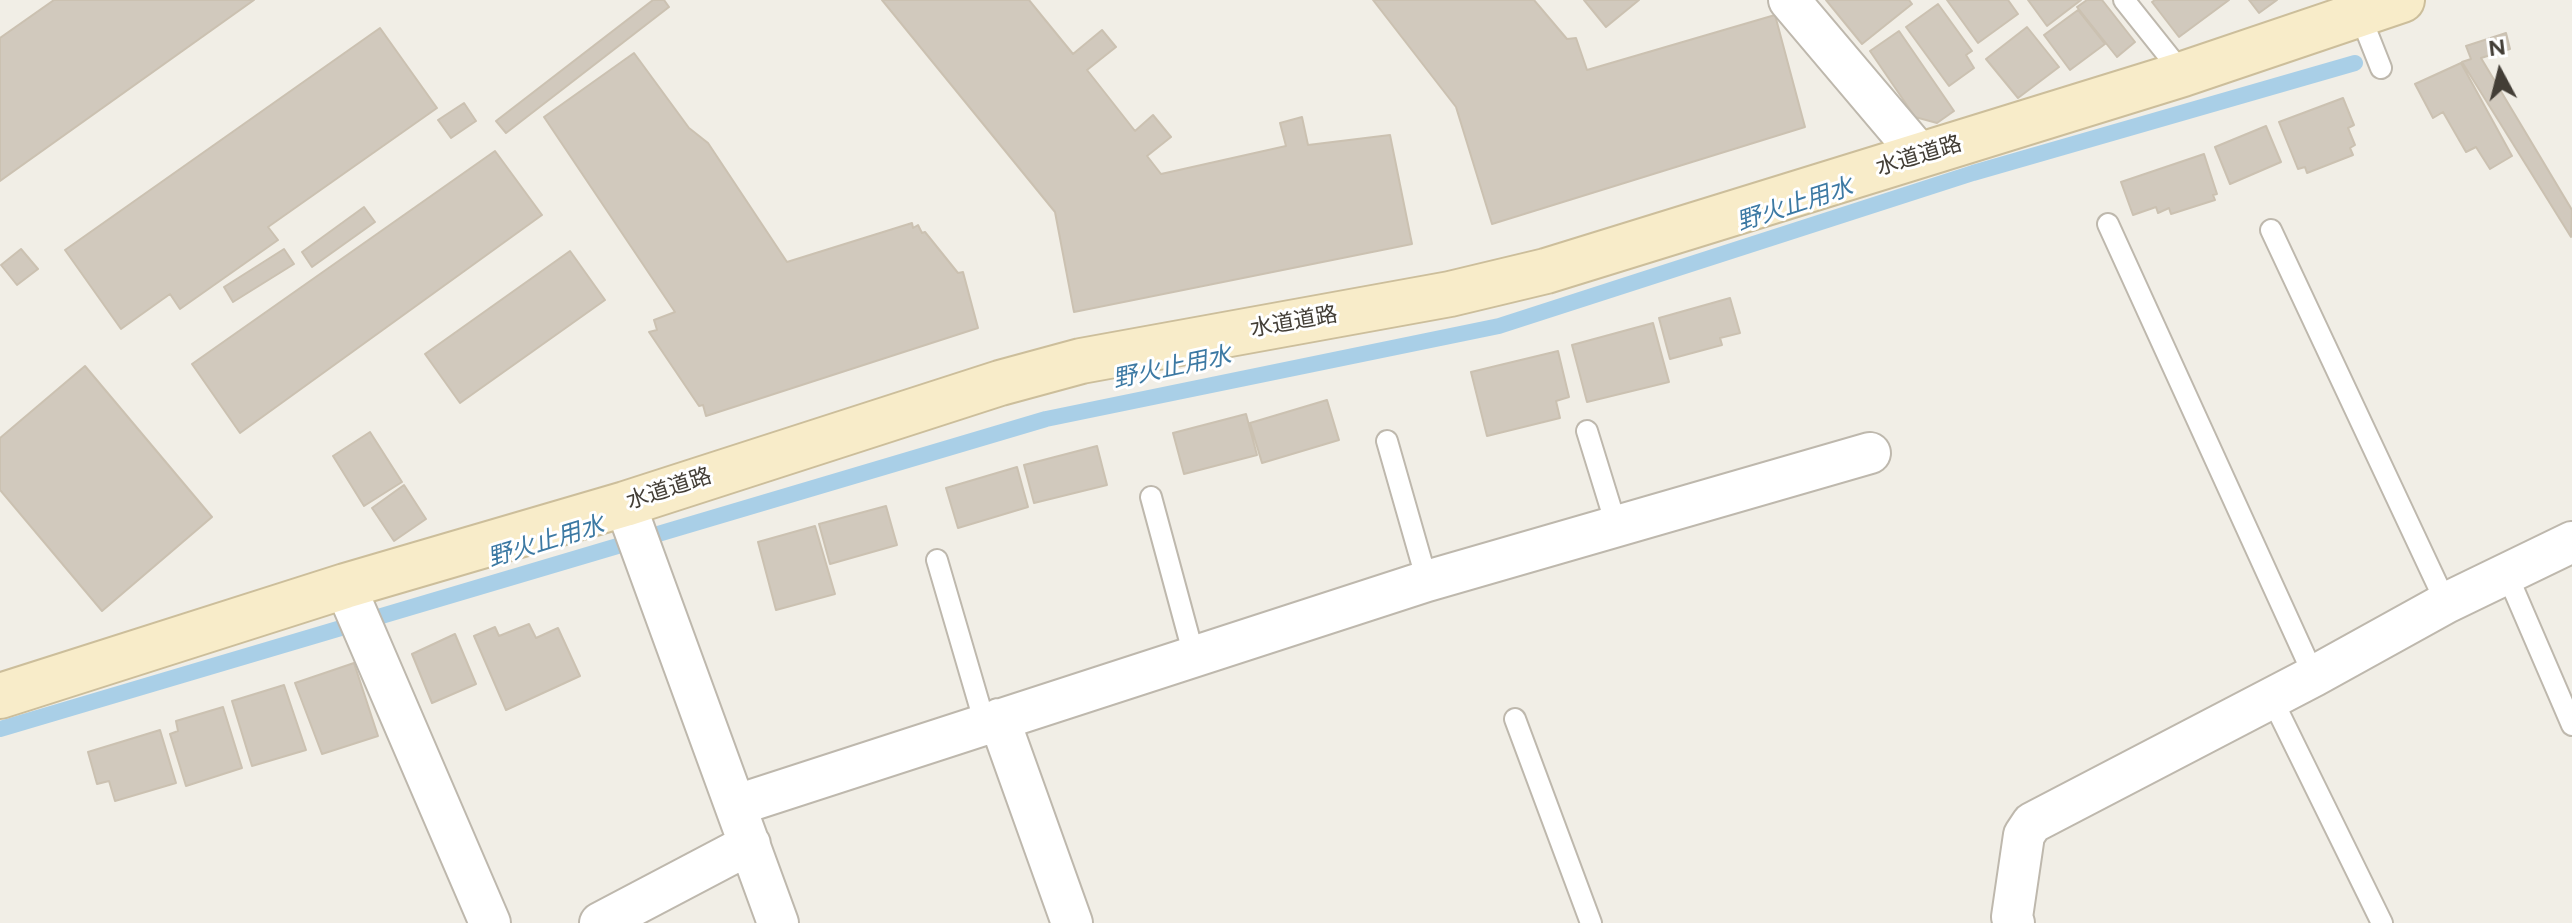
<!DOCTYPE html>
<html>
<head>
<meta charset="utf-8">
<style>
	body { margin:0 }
	#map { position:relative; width:2572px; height:923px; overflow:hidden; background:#f1eee6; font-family:Figtree,sans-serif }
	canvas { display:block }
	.north { position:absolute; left:2460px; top:32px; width:80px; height:80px; -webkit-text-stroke:6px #fff; paint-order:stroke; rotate:353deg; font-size:22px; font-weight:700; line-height:32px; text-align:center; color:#433e36 }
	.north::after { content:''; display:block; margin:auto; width:28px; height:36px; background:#433e36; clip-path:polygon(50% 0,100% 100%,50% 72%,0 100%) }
</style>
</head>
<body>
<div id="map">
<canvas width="2572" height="923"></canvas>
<div class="north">N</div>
</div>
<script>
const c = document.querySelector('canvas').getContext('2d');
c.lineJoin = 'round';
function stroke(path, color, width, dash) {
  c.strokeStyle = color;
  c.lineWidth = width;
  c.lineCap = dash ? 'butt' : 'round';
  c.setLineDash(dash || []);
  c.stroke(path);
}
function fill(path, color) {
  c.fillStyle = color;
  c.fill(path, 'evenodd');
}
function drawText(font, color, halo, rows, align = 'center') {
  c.font = font + ' Figtree,"Noto Sans JP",sans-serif';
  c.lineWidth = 6;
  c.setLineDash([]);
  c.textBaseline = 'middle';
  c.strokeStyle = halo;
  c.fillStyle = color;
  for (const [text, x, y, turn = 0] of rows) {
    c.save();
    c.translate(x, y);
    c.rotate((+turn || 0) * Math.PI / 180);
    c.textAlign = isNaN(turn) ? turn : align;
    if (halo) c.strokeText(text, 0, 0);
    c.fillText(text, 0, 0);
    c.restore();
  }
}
stroke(new Path2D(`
	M 0,729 L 1046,419 L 1499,326 L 1973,173 L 2355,63`), '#a9cfe7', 16);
const building = new Path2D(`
	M 54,0 L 254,0 L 0,181 L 0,38 Z
	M 653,0 L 664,0 L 669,7 L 506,133 L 496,121 Z
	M 882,0 L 1029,0 L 1073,54 L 1102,30 L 1116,47 L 1087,70 L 1135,131 L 1153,115 L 1171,137 L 1147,156 L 1161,174 L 1286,146 L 1280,123 L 1302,117 L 1308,145 L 1390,135 L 1412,244 L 1074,312 L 1055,212 Z
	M 1373,0 L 1534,0 L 1567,39 L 1576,38 L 1587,70 L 1775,15 L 1805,127 L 1492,224 L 1456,107 Z
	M 1584,0 L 1639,0 L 1606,27 Z
	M 1826,0 L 1909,0 L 1912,4 L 1862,44 Z
	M 1947,0 L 2008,0 L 2018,14 L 1978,43 Z
	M 2028,0 L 2081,0 L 2047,26 Z
	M 2087,0 L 2102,0 L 2135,42 L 2117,57 L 2077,7 Z
	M 2155,0 L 2229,0 L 2179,37 L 2152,2 Z
	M 2249,0 L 2277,0 L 2259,13 Z
	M 1938,4 L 1972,51 L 1966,55 L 1974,68 L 1949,86 L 1906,27 Z
	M 2078,10 L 2105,44 L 2070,70 L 2044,35 Z
	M 2027,27 L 2059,67 L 2018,98 L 1986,59 Z
	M 380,28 L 437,108 L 268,227 L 278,240 L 180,309 L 170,294 L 121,329 L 65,250 Z
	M 1899,31 L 1954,111 L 1937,123 L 1915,117 L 1870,51 Z
	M 2506,33 L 2510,49 L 2481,58 L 2572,210 L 2571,237 L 2462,62 L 2471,59 L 2466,46 Z
	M 634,53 L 689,128 L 708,143 L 787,262 L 912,223 L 913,228 L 918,225 L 922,233 L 925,232 L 958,273 L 963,272 L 978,328 L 706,416 L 703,405 L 699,406 L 649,332 L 657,330 L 654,320 L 675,312 L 544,117 Z
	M 2461,63 L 2512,156 L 2490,169 L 2476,147 L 2466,152 L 2443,112 L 2433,118 L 2415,84 Z
	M 2343,98 L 2354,125 L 2348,128 L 2355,145 L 2350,148 L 2353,155 L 2307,173 L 2305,167 L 2298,169 L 2279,122 Z
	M 464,103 L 476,121 L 451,138 L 438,120 Z
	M 2266,126 L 2281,162 L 2230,184 L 2215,147 Z
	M 495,151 L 542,215 L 240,433 L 192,364 Z
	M 2204,154 L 2217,194 L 2213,195 L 2215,200 L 2171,214 L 2169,208 L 2158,213 L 2156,207 L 2133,215 L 2121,182 Z
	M 364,207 L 375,222 L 312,267 L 302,252 Z
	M 21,249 L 38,269 L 17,285 L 1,265 Z
	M 284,249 L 294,264 L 233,302 L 224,287 Z
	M 570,251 L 605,300 L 460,403 L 425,354 Z
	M 1730,298 L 1740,333 L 1720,338 L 1722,345 L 1670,359 L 1659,318 Z
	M 1653,323 L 1669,382 L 1587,402 L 1572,345 Z
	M 1558,351 L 1569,397 L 1556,401 L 1560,418 L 1487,436 L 1471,372 Z
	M 85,366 L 212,517 L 102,611 L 0,490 L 0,438 Z
	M 1327,400 L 1339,440 L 1262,463 L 1250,423 Z
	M 1246,414 L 1257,455 L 1184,474 L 1173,433 Z
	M 370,432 L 402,482 L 364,506 L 333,456 Z
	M 1097,446 L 1107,485 L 1034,503 L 1024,465 Z
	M 1017,467 L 1028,507 L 958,528 L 946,488 Z
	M 404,485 L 426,519 L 394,541 L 372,508 Z
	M 886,506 L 897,545 L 830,564 L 819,524 Z
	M 815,526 L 835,594 L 776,610 L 758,542 Z
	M 529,624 L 536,638 L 558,628 L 580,676 L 506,710 L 474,636 L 495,627 L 499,636 Z
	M 455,634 L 476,684 L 432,703 L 412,654 Z
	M 354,663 L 378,736 L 322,754 L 295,683 Z
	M 284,685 L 306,750 L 252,766 L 232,701 Z
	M 223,707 L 242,768 L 186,786 L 170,734 L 178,731 L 176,721 Z
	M 160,730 L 176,783 L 115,801 L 109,781 L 97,784 L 88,752 Z`);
fill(building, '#d1c9bd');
stroke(building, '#cbc1b1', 2);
const lane = new Path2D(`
	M 2124,0 L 2183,74
	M 2360,15 L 2381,68
	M 2108,224 L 2314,676
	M 2271,230 L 2446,603
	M 1587,431 L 1617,528
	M 1387,441 L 1427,581
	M 1151,497 L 1194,656
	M 937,560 L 985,724
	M 2506,572 L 2572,725
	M 2271,697 L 2382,923
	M 1515,719 L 1591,923`);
const street = new Path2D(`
	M 1789,0 L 1921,156
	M 625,504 L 778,923
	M 345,586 L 490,923
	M 999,719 L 1072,923
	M 737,805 L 1427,581 L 1870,453
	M 600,923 L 750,844
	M 2014,923 L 2012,917 L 2024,835 L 2032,823 L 2314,676 L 2446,603 L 2572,542`);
const secondary = new Path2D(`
	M 0,696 L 345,586 L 625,504 L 1000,383 L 1081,361 L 1450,294 L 1546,271 L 2183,74 L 2402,0`);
stroke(lane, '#beb8ad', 24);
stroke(street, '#beb8ad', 44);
stroke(secondary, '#ccbe9b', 48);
stroke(lane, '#fff', 20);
stroke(street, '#fff', 40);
stroke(secondary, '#f8ecc9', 44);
drawText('22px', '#433e36', '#fff', [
	["水道道路",1919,156,-17],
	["水道道路",1294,322,-10],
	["水道道路",669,489,-18]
]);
drawText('italic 24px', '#3c79a3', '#fff', [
	["野火止用水",1795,205,-18],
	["野火止用水",1172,368,-12],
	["野火止用水",546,542,-17]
]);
</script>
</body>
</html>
